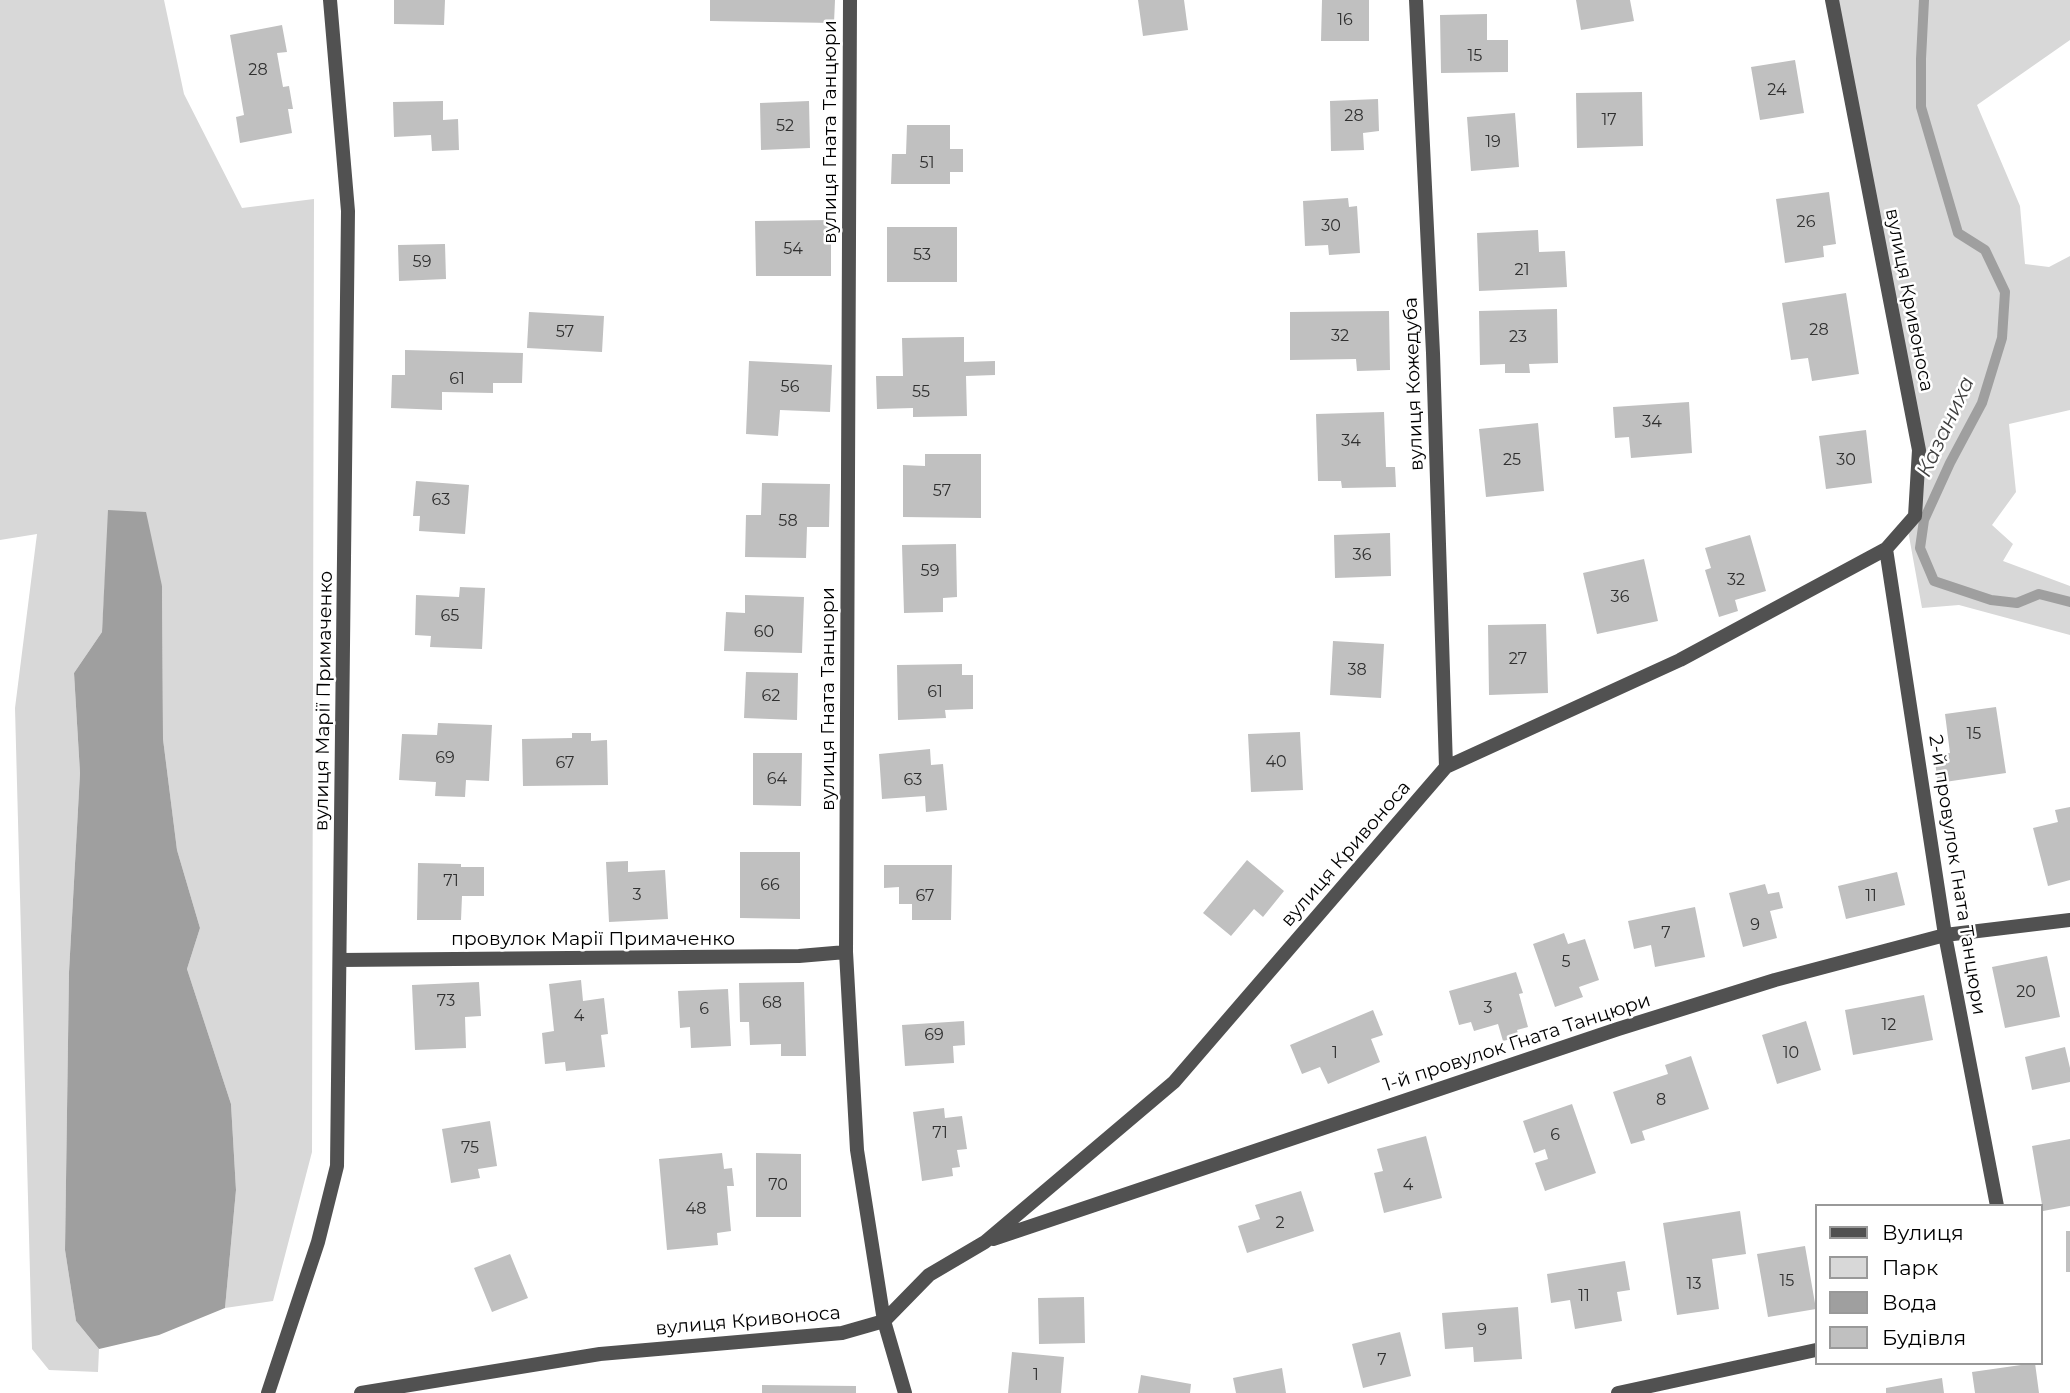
<!DOCTYPE html>
<html>
<head>
<meta charset="utf-8">
<style>
	body { margin:0 }
	#map { position:relative; width:2070px; height:1393px; overflow:hidden; background:#fff; font-family:Montserrat,sans-serif }
	canvas { display:block }
	.legend { position:absolute; left:1815px; top:1204px; width:228px; height:161px; box-sizing:border-box; background:#fff; border:2px solid #999; margin:0; padding:9px 12px; list-style:none; font-size:21px; color:#000 }
	.legend li { display:flex; align-items:center; gap:14px; height:35px }
	.legend b { width:35px; border:2px solid #999 }
</style>
</head>
<body>
<div id="map">
<canvas width="2070" height="1393"></canvas>
<ul class="legend">
<li><b style="height:9px;background:#515151"></b>Вулиця</li>
<li><b style="height:19px;background:#d8d8d8"></b>Парк</li>
<li><b style="height:19px;background:#9f9f9f"></b>Вода</li>
<li><b style="height:19px;background:#c0c0c0"></b>Будівля</li>
</ul>
</div>
<script>
const c = document.querySelector('canvas').getContext('2d');
c.lineJoin = 'round';
function fill(path, color) {
  c.fillStyle = color;
  c.fill(path, 'evenodd');
}
function stroke(path, color, width, dash) {
  c.strokeStyle = color;
  c.lineWidth = width;
  c.lineCap = dash ? 'butt' : 'round';
  c.setLineDash(dash || []);
  c.stroke(path);
}
function drawText(font, color, halo, rows, align = 'center') {
  c.font = font + ' Montserrat,sans-serif';
  c.lineWidth = 5;
  c.setLineDash([]);
  c.textBaseline = 'middle';
  c.strokeStyle = halo;
  c.fillStyle = color;
  for (const [text, x, y, turn = 0] of rows) {
    c.save();
    c.translate(x, y);
    c.rotate((+turn || 0) * Math.PI / 180);
    c.textAlign = isNaN(turn) ? turn : align;
    if (halo) c.strokeText(text, 0, 0);
    c.fillText(text, 0, 0);
    c.restore();
  }
}
fill(new Path2D(`
	M 0,0 L 164,0 L 184,94 L 242,208 L 314,199 L 312,1152 L 273,1301 L 225,1308 L 236,1190 L 231,1104 L 187,969 L 200,928 L 177,850 L 163,739 L 162,586 L 109,510 L 102,632 L 74,673 L 80,773 L 69,972 L 65,1250 L 76,1321 L 99,1349 L 98,1372 L 49,1370 L 32,1349 L 15,708 L 37,534 L 0,540 Z
	M 1832,0 L 2070,0 L 2070,40 L 1977,105 L 2020,206 L 2025,264 L 2049,267 L 2070,256 L 2070,410 L 2009,424 L 2016,492 L 1992,525 L 2013,544 L 2003,561 L 2070,586 L 2070,635 L 1959,605 L 1922,608 L 1907,525 L 1919,450 Z`), '#d8d8d8');
fill(new Path2D(`
	M 108,510 L 146,512 L 162,586 L 163,739 L 177,850 L 200,928 L 187,969 L 231,1104 L 236,1190 L 225,1308 L 159,1335 L 99,1349 L 76,1321 L 65,1250 L 69,972 L 80,773 L 74,673 L 102,632 Z`), '#9f9f9f');
stroke(new Path2D(`
	M 1924,0 L 1921,59 L 1921,107 L 1958,233 L 1985,250 L 2005,292 L 2002,338 L 1982,403 L 1950,463 L 1924,520 L 1920,548 L 1934,581 L 1991,600 L 2017,603 L 2039,594 L 2070,602`), '#9f9f9f', 10);
fill(new Path2D(`
	M 394,0 L 445,0 L 444,25 L 394,24 Z
	M 710,0 L 835,0 L 834,23 L 710,21 Z
	M 1138,0 L 1184,0 L 1188,30 L 1143,36 Z
	M 1322,0 L 1369,0 L 1369,41 L 1321,41 Z
	M 1576,0 L 1630,0 L 1634,21 L 1581,30 Z
	M 1487,14 L 1487,40 L 1508,40 L 1508,72 L 1441,73 L 1440,15 Z
	M 282,25 L 287,52 L 277,53 L 283,87 L 289,86 L 293,109 L 288,109 L 292,133 L 240,143 L 236,117 L 244,115 L 230,35 Z
	M 1795,60 L 1804,113 L 1760,120 L 1751,67 Z
	M 1642,92 L 1643,146 L 1577,148 L 1576,93 Z
	M 1378,99 L 1379,131 L 1363,133 L 1364,150 L 1331,151 L 1330,101 Z
	M 443,101 L 443,120 L 458,119 L 459,150 L 432,151 L 431,135 L 394,137 L 393,102 Z
	M 809,101 L 810,148 L 761,150 L 760,103 Z
	M 1515,113 L 1519,167 L 1471,171 L 1467,117 Z
	M 907,125 L 950,125 L 950,149 L 963,149 L 963,172 L 950,172 L 950,184 L 891,184 L 892,154 L 906,154 Z
	M 1829,192 L 1836,244 L 1823,246 L 1824,257 L 1785,263 L 1776,199 Z
	M 1348,198 L 1349,207 L 1357,206 L 1360,253 L 1329,255 L 1328,245 L 1305,246 L 1303,201 Z
	M 831,220 L 831,276 L 756,276 L 755,221 Z
	M 887,227 L 957,227 L 957,282 L 887,282 Z
	M 1538,230 L 1539,252 L 1565,251 L 1567,287 L 1479,291 L 1477,233 Z
	M 445,244 L 446,279 L 399,281 L 398,245 Z
	M 1846,293 L 1859,374 L 1812,381 L 1808,358 L 1791,360 L 1782,303 Z
	M 1557,309 L 1558,363 L 1529,364 L 1530,373 L 1505,373 L 1505,364 L 1480,365 L 1479,311 Z
	M 1389,311 L 1390,370 L 1357,371 L 1356,359 L 1290,360 L 1290,312 Z
	M 529,312 L 604,316 L 602,352 L 527,348 Z
	M 964,337 L 964,362 L 995,361 L 995,375 L 966,376 L 967,416 L 913,417 L 913,408 L 877,409 L 876,376 L 903,376 L 902,338 Z
	M 405,350 L 523,353 L 522,383 L 493,383 L 493,393 L 442,392 L 442,410 L 391,408 L 392,375 L 405,375 Z
	M 749,361 L 832,365 L 830,412 L 780,410 L 778,436 L 746,434 Z
	M 1689,402 L 1692,453 L 1631,458 L 1629,437 L 1615,438 L 1613,407 Z
	M 1384,412 L 1386,467 L 1395,467 L 1396,487 L 1342,488 L 1341,481 L 1318,481 L 1316,414 Z
	M 1538,423 L 1544,491 L 1486,497 L 1479,429 Z
	M 1866,430 L 1872,483 L 1826,489 L 1819,436 Z
	M 925,454 L 981,454 L 981,518 L 903,517 L 903,465 L 925,466 Z
	M 416,481 L 469,485 L 465,534 L 419,531 L 420,516 L 413,516 Z
	M 762,483 L 830,484 L 829,527 L 807,527 L 806,558 L 745,557 L 746,515 L 761,515 Z
	M 1390,533 L 1391,576 L 1335,578 L 1334,535 Z
	M 1750,535 L 1766,591 L 1735,600 L 1738,611 L 1719,617 L 1705,570 L 1711,568 L 1705,548 Z
	M 956,544 L 957,597 L 943,598 L 943,612 L 904,613 L 902,545 Z
	M 1644,559 L 1658,621 L 1597,634 L 1583,573 Z
	M 460,587 L 485,588 L 482,649 L 430,647 L 431,636 L 415,635 L 416,595 L 459,597 Z
	M 745,595 L 804,597 L 802,653 L 724,651 L 726,612 L 745,613 Z
	M 1546,624 L 1548,693 L 1489,695 L 1488,625 Z
	M 1333,641 L 1384,644 L 1381,698 L 1330,695 Z
	M 962,664 L 962,675 L 973,675 L 973,709 L 945,710 L 946,718 L 898,720 L 897,665 Z
	M 746,672 L 798,673 L 797,720 L 744,718 Z
	M 1996,707 L 2006,773 L 1938,783 L 1934,755 L 1950,753 L 1945,714 Z
	M 438,723 L 492,725 L 489,781 L 466,780 L 465,797 L 435,796 L 436,782 L 399,780 L 402,734 L 437,735 Z
	M 1300,732 L 1303,790 L 1251,792 L 1248,734 Z
	M 572,733 L 591,733 L 591,741 L 607,740 L 608,785 L 523,786 L 522,739 L 572,738 Z
	M 930,749 L 931,765 L 943,764 L 947,810 L 926,812 L 925,796 L 882,799 L 879,754 Z
	M 753,753 L 802,753 L 801,806 L 753,805 Z
	M 2070,807 L 2070,880 L 2048,886 L 2033,828 L 2058,822 L 2055,810 Z
	M 740,852 L 800,852 L 800,919 L 740,918 Z
	M 1247,860 L 1284,891 L 1263,917 L 1254,909 L 1231,936 L 1203,913 Z
	M 628,861 L 628,872 L 665,870 L 668,919 L 609,922 L 606,862 Z
	M 418,863 L 461,864 L 461,867 L 484,867 L 484,896 L 462,896 L 461,920 L 417,920 Z
	M 884,865 L 952,865 L 951,920 L 912,920 L 912,904 L 899,904 L 899,887 L 884,888 Z
	M 1897,872 L 1905,905 L 1846,919 L 1838,886 Z
	M 1765,884 L 1768,894 L 1779,892 L 1783,908 L 1770,911 L 1777,938 L 1743,947 L 1729,893 Z
	M 1695,907 L 1705,957 L 1655,967 L 1651,945 L 1634,949 L 1628,921 Z
	M 1564,933 L 1568,944 L 1585,939 L 1599,980 L 1579,987 L 1583,997 L 1555,1007 L 1533,944 Z
	M 2047,956 L 2060,1017 L 2005,1028 L 1992,967 Z
	M 1516,972 L 1523,993 L 1519,994 L 1528,1027 L 1517,1030 L 1519,1037 L 1503,1041 L 1498,1024 L 1474,1031 L 1471,1022 L 1459,1025 L 1449,991 Z
	M 581,980 L 583,1001 L 604,998 L 608,1034 L 601,1035 L 605,1067 L 566,1071 L 565,1062 L 545,1064 L 542,1033 L 554,1031 L 549,984 Z
	M 479,982 L 481,1016 L 465,1017 L 466,1048 L 415,1050 L 412,985 Z
	M 804,982 L 806,1056 L 781,1056 L 781,1044 L 750,1045 L 749,1022 L 740,1022 L 739,983 Z
	M 728,989 L 731,1046 L 691,1048 L 690,1027 L 680,1028 L 678,991 Z
	M 1924,995 L 1933,1040 L 1853,1055 L 1845,1010 Z
	M 1373,1010 L 1383,1035 L 1371,1039 L 1380,1062 L 1328,1084 L 1320,1067 L 1302,1074 L 1290,1045 Z
	M 964,1021 L 965,1045 L 953,1046 L 954,1063 L 905,1066 L 902,1025 Z
	M 1806,1021 L 1821,1070 L 1777,1084 L 1762,1035 Z
	M 2065,1047 L 2070,1068 L 2070,1082 L 2032,1090 L 2025,1057 Z
	M 1691,1056 L 1709,1109 L 1642,1131 L 1645,1140 L 1631,1144 L 1613,1092 L 1668,1074 L 1665,1065 Z
	M 1572,1104 L 1596,1173 L 1545,1191 L 1535,1163 L 1548,1159 L 1545,1149 L 1534,1153 L 1523,1121 Z
	M 944,1108 L 945,1118 L 962,1116 L 967,1149 L 957,1150 L 960,1167 L 952,1168 L 953,1176 L 922,1181 L 913,1112 Z
	M 490,1121 L 497,1166 L 478,1169 L 480,1178 L 451,1183 L 442,1129 Z
	M 1426,1136 L 1442,1198 L 1384,1213 L 1374,1173 L 1383,1171 L 1377,1149 Z
	M 2070,1139 L 2070,1206 L 2043,1211 L 2032,1146 Z
	M 722,1153 L 724,1169 L 732,1168 L 734,1186 L 727,1186 L 731,1231 L 717,1233 L 718,1245 L 667,1250 L 659,1159 Z
	M 756,1153 L 801,1154 L 801,1217 L 756,1217 Z
	M 1301,1191 L 1314,1231 L 1247,1253 L 1238,1226 L 1260,1219 L 1255,1205 Z
	M 1740,1211 L 1746,1254 L 1712,1259 L 1719,1309 L 1677,1315 L 1663,1223 Z
	M 2066,1231 L 2070,1231 L 2070,1272 L 2066,1272 Z
	M 1805,1246 L 1816,1309 L 1768,1317 L 1757,1254 Z
	M 510,1254 L 528,1298 L 492,1312 L 474,1268 Z
	M 1625,1261 L 1630,1290 L 1617,1292 L 1622,1321 L 1575,1329 L 1570,1300 L 1551,1303 L 1547,1274 Z
	M 1084,1297 L 1085,1343 L 1039,1344 L 1038,1298 Z
	M 1518,1307 L 1522,1359 L 1474,1362 L 1473,1347 L 1445,1349 L 1442,1313 Z
	M 1400,1332 L 1411,1376 L 1363,1388 L 1352,1344 Z
	M 1012,1352 L 1064,1357 L 1061,1393 L 1008,1393 Z
	M 2035,1363 L 2039,1393 L 1975,1393 L 1972,1372 Z
	M 1282,1368 L 1286,1393 L 1236,1393 L 1233,1378 Z
	M 1141,1375 L 1191,1384 L 1190,1393 L 1138,1393 Z
	M 1942,1378 L 1944,1393 L 1886,1393 L 1886,1388 Z
	M 762,1385 L 856,1386 L 856,1393 L 762,1393 Z`), '#c0c0c0');
stroke(new Path2D(`
	M 850,0 L 846,952 L 857,1150 L 884,1321 L 905,1393
	M 1416,0 L 1433,353 L 1446,767
	M 1886,549 L 1945,935 L 1997,1206
	M 340,960 L 799,956 L 846,952
	M 993,1239 L 1618,1029 L 1775,980 L 1945,935 L 2070,920
	M 268,1393 L 318,1242 L 337,1166 L 348,211 L 330,0
	M 361,1393 L 600,1354 L 842,1333 L 884,1321 L 929,1275 L 985,1242 L 1174,1082 L 1446,767 L 1680,660 L 1886,549 L 1915,516 L 1919,450 L 1832,0
	M 1618,1393 L 1816,1350`), '#515151', 14);
drawText('16px', '#303030', null, [
	["16",1345,20],
	["15",1475,56],
	["28",258,70],
	["24",1777,90],
	["28",1354,116],
	["17",1609,120],
	["52",785,126],
	["19",1493,142],
	["51",927,163],
	["26",1806,222],
	["30",1331,226],
	["54",793,249],
	["53",922,255],
	["59",422,262],
	["21",1522,270],
	["28",1819,330],
	["57",565,332],
	["32",1340,336],
	["23",1518,337],
	["61",457,379],
	["56",790,387],
	["55",921,392],
	["34",1652,422],
	["34",1351,441],
	["25",1512,460],
	["30",1846,460],
	["57",942,491],
	["63",441,500],
	["58",788,521],
	["36",1362,555],
	["59",930,571],
	["32",1736,580],
	["36",1620,597],
	["65",450,616],
	["60",764,632],
	["27",1518,659],
	["38",1357,670],
	["61",935,692],
	["62",771,696],
	["15",1974,734],
	["69",445,758],
	["40",1276,762],
	["67",565,763],
	["64",777,779],
	["63",913,780],
	["71",451,881],
	["66",770,885],
	["3",637,895],
	["67",925,896],
	["11",1871,896],
	["9",1755,925],
	["7",1666,933],
	["5",1566,962],
	["20",2026,992],
	["73",446,1001],
	["68",772,1003],
	["3",1488,1008],
	["6",704,1009],
	["4",579,1016],
	["12",1889,1025],
	["69",934,1035],
	["1",1335,1053],
	["10",1791,1053],
	["8",1661,1100],
	["71",940,1133],
	["6",1555,1135],
	["75",470,1148],
	["70",778,1185],
	["4",1408,1185],
	["48",696,1209],
	["2",1280,1223],
	["15",1787,1281],
	["13",1694,1284],
	["11",1584,1296],
	["9",1482,1330],
	["7",1382,1360],
	["1",1036,1375]
]);
drawText('19px', '#000', '#fff', [
	["вулиця Гната Танцюри",830,132,-90],
	["вулиця Кривоноса",1909,300,79],
	["вулиця Кожедуба",1414,384,-92],
	["вулиця Гната Танцюри",828,699,-90],
	["вулиця Марії Примаченко",324,701,-89],
	["вулиця Кривоноса",1346,854,-49],
	["2-й провулок Гната Танцюри",1957,875,81],
	["провулок Марії Примаченко",593,939],
	["1-й провулок Гната Танцюри",1517,1043,-18],
	["вулиця Кривоноса",748,1321,-5]
]);
drawText('italic 21px', '#404040', '#fff', [
	["Казаниха",1946,427,-65]
]);
</script>
</body>
</html>
